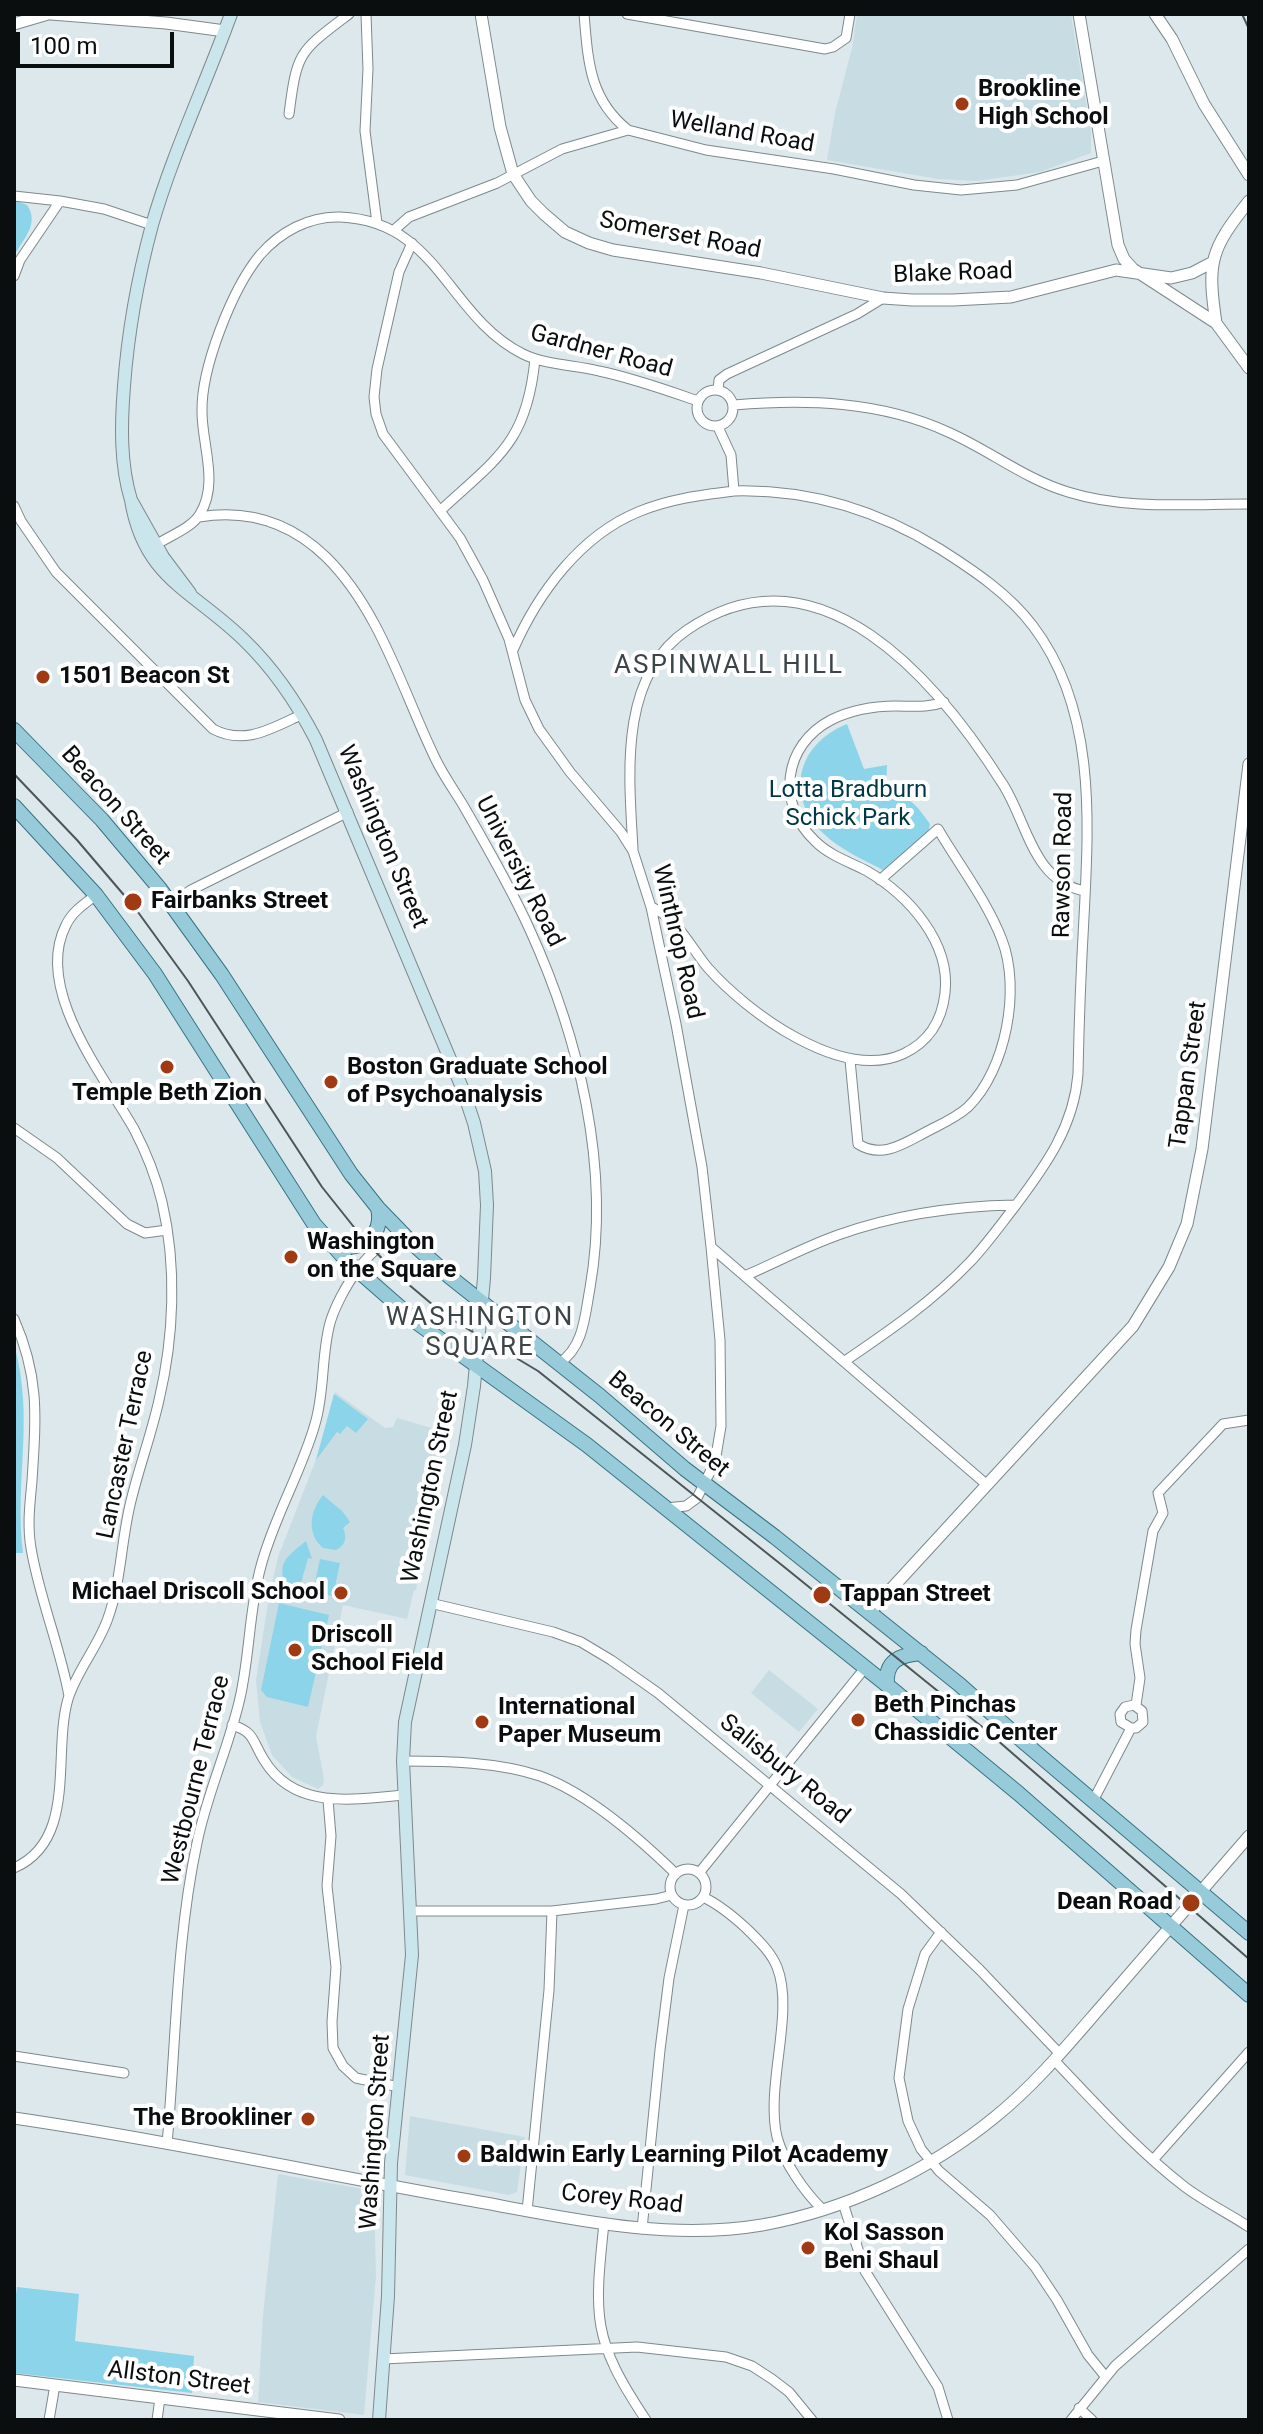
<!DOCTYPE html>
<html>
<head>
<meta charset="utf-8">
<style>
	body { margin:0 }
	#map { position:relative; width:1263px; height:2434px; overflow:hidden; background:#dce8eb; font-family:Roboto,sans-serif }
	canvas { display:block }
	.frame { position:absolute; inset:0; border:16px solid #0a0e0f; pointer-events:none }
	.scale { position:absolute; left:16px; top:32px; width:158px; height:36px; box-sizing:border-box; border:4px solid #0a0e0f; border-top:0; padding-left:10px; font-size:24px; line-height:28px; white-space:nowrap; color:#0a0e0f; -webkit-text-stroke:6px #fff; paint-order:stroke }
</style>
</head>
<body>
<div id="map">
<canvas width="1263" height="2434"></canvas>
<div class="frame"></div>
<div class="scale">100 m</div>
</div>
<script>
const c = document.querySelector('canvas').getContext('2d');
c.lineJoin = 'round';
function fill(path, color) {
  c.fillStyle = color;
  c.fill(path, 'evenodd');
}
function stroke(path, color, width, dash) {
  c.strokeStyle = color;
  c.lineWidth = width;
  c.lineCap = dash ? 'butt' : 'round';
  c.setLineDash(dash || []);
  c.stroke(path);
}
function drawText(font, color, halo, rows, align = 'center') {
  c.font = font + ' Roboto,sans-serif';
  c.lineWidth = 8;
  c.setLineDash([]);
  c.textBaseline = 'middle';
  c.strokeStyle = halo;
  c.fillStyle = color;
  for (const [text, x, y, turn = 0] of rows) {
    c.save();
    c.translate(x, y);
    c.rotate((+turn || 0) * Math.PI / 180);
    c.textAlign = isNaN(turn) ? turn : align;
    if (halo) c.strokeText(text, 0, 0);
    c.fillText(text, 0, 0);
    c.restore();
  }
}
fill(new Path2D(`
	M 857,14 L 1071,14 L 1091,132 L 1091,153 L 1040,172 L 977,181 L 938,179 L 827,160 L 835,113 L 852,48 Z
	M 335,1392 L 385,1428 L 393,1427 L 397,1418 L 449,1433 L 429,1517 L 416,1590 L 414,1590 L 407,1619 L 343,1605 L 316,1736 L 324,1779 L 323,1785 L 318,1789 L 292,1777 L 272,1755 L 260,1722 L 256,1680 L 269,1596 L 278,1557 L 324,1439 Z
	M 769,1670 L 818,1709 L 799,1732 L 751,1693 Z
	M 410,2116 L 525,2137 L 517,2192 L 509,2195 L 405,2175 Z
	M 278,2174 L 369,2190 L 374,2194 L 376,2275 L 364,2415 L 258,2402 L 263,2315 Z`), '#c8dde3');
fill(new Path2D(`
	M 14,200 L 27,205 C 40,224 23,239 14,256 Z
	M 847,724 L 864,769 L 887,765 L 886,793 C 910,795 917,806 930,824 L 928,833 L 883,870 C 864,860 839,849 824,834 C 784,796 797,744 847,724 Z
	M 14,1344 C 35,1419 14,1480 23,1553 L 14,1553 Z
	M 334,1394 L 368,1419 L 356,1433 L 347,1426 L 340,1434 L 337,1432 L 316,1460 Z
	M 323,1495 L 343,1512 L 350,1522 L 343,1528 C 347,1537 346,1545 336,1550 L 323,1548 C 306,1533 310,1511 323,1495 Z
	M 306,1541 L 312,1559 L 308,1558 L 298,1594 L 290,1597 C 276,1565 281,1561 306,1541 Z
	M 320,1559 L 340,1563 L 333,1596 L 313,1592 Z
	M 279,1603 L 329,1615 L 308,1707 L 267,1697 L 261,1690 Z
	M 17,2287 L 79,2294 L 75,2341 L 194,2356 L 192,2393 L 14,2373 L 14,2309 Z`), '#8cd4e9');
const minor = new Path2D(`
	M 366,14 L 368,69 L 365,131 L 377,223
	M 584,14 C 588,60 589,99 628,130
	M 627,14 L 825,49 L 833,47 L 846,38 L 850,14
	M 289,114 C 297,51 299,52 349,14
	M 14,196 L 60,201
	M 393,231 L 409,217 L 497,183 L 562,149 L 628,130 L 706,150 L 834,169 L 914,185 L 961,190 L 1017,185 L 1103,161
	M 412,243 L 399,272 L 377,369 L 374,397 L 376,414 L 383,434 L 460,538 L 483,580 L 509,639 L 525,700 L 539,729 L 570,772 L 621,832 L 633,851 L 651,907 L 676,1024 L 702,1167 L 711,1247 L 720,1340 L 721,1426 L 715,1462 L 697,1498 L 686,1506 L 666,1508
	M 14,276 L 20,260 L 60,201 L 104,209 L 152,225
	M697 408a18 18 0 1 1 36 0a18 18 0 1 1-36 0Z
	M 718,390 L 719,380 L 727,374 L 857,314 L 883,298
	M 734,405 C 806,399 881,401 948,432 C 989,450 1025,479 1068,492 C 1125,510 1190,504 1249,504
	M 718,427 L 731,455 L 734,491 C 809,489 877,510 940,549 C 973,570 1009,594 1033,626 C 1096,709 1089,819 1084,917 C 1081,970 1079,1022 1078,1074 C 1074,1126 1046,1165 1016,1205 C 1001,1224 987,1244 970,1262 C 933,1301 889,1331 845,1361
	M 14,506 L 21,521 L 56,572 L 213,729 C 245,746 272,728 303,714
	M 440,511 C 497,458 527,443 535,359
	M 199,517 C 248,509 290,522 326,557 C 380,610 403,692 435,758 C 443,775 454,790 463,805 C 486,845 510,886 529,928 C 579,1037 611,1168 590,1288 C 585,1314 584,1348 559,1363
	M 156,545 C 169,536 192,528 200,514 C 219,483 202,445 202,412 C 201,368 232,289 260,255 C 280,232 309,216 340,217 C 439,221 446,315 523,354 C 545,365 575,365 599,371 C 633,378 666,390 698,401
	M 513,650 C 538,593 580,536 638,512 C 669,499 701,495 734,491
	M 633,849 C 629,776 618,677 687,630 C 820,539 939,683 1004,786 C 1028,825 1033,881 1085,891
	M 171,904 L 191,890 L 348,812
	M 651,907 C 677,917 691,948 708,968 C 747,1012 841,1082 903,1054 C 929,1042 942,1020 945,993 C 951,942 908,895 867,871 C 850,862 830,856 815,841 C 776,804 783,745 831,720 C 851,710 875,706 896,706 C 913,706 928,708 944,702
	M 850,1060 L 858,1144 C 882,1159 903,1144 926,1132 C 939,1125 956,1118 968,1107 C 1006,1070 1021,989 1002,940 C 987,901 959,865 938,829 L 880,880
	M 14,1128 L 57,1158 L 127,1224 L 145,1233 L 167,1230
	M 711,1247 L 986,1484
	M 747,1275 C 777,1262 807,1246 838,1235 C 894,1215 956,1206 1015,1205
	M 14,1319 C 40,1378 36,1418 32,1481 C 30,1503 27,1525 31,1548 C 39,1597 60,1646 69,1696
	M 430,1603 L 553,1632 L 581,1642 L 611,1660 L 658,1693 L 901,1894 L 980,1970 L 1060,2054
	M 1136,1705 L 1140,1678 L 1135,1644 L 1136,1630 L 1153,1531 L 1163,1513 L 1158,1493 L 1223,1424 L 1249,1420
	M 232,1725 C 255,1732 252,1741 264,1760 C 295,1811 354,1799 405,1795
	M 403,1761 C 447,1761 498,1762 540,1776 C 588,1793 639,1838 676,1874
	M 328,1800 L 331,1836 L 327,1886 L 336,1967 L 332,2022 L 333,2048 L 343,2066 L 356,2078 L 399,2087
	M 1093,1801 L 1131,1728 L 1136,1728 L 1143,1722 L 1142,1711 L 1134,1705 L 1125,1707 L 1120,1714 L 1121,1722 L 1131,1728
	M 14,1868 C 78,1840 52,1754 68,1699 C 77,1670 98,1647 108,1618 C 121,1582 121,1543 130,1505 C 138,1470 151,1436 159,1400 C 174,1337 177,1266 162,1202 C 156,1177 146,1152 134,1129 C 104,1076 33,989 66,925 C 72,912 84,904 96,895
	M670 1887a18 18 0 1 1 36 0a18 18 0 1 1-36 0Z
	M 699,1873 L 865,1668
	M 703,1897 C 720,1905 733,1916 747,1929 C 758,1940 771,1952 777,1967 C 795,2012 765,2086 777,2137 C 784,2163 804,2191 822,2209
	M 411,1911 L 552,1911 L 656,1899 L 672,1895
	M 941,1932 L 925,1954 L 908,2009 L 899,2078 L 908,2121 L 921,2149 L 939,2171 L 990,2215 L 1035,2267 L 1057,2300 L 1088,2355 L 1105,2376
	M 14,2056 L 124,2073
	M 1054,2060 C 1096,2104 1137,2150 1185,2187 C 1205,2202 1228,2213 1249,2227
	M 167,2144 C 176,2044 176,1941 197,1843 C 207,1793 229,1747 240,1698 C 250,1654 249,1609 261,1566 C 274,1517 301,1473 315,1424 C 325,1391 321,1356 330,1323 C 338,1295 374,1232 406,1239
	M 1153,2160 L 1249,2052
	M 843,2203 L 865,2271 L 938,2387 L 948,2420
	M 527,2211 L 549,1990 L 552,1911
	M 604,2223 C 594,2318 592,2339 646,2420
	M 642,2229 L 660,2050 L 669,1978 L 684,1905
	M 383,2359 L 637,2347 L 726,2357 L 752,2366 L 772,2379 L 789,2392 L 812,2420
	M 1079,2408 L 1092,2420
	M 49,2420 L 55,2385
	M 157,2420 L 160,2398
	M 1071,2420 L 1115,2366 L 1249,2249`);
const tertiary = new Path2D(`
	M 51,14 L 166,23 L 225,31
	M 481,14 L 500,127 L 513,174 L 531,201 L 544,214 L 565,232 L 589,243 L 613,250 L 761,273 L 883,298 L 912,300 L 953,300 L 1011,297 L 1116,270 L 1171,278 L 1192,273 L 1211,263
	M 1079,14 L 1118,245 L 1124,259 L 1133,269 L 1216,323 L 1249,368
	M 1155,14 L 1172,39 L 1204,104 L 1249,175
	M 14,24 L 48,14
	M 1216,323 C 1207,262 1210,250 1249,201
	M 870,1612 L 1133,1326 L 1169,1267 L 1187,1224 L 1202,1149 L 1249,764
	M 14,2118 C 164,2140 313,2172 463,2199 C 560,2216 662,2242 762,2225 C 846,2210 929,2171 995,2117 C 1037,2083 1071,2041 1106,2001 C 1154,1946 1202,1891 1249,1836
	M 14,2380 L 339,2420`);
const secondary = new Path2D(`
	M 131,500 C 120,464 121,424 124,386 C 128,332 138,277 152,225 C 172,155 206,83 231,14
	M 190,593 L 163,557 L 131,500 C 144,579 193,590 244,640 C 274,669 297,703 316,740 L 463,1090 L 474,1123 L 485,1171 L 487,1205 L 484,1278 L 474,1386 L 465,1445 L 405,1722 L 403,1761 L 412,1955 L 391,2163 L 388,2296 L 379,2420`);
const primary = new Path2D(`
	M 14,730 L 102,820 L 160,889 L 222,975 L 351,1174 L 378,1208 L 410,1241 L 450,1277 L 600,1396 L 685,1469 L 775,1537 L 960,1685 L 1026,1744 L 1249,1933
	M 14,806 L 96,895 L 155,974 L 314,1224 L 347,1261 L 419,1324 L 587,1445 L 887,1685 L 1018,1793 L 1249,1995
	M 330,1244 C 356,1254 385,1239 378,1208
	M 887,1685 C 885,1661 899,1655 921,1653`);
stroke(minor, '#7e898c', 11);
stroke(tertiary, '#7e898c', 13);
stroke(secondary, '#7e898c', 14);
stroke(primary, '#387383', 16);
stroke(minor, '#fff', 9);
stroke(tertiary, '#fff', 11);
stroke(secondary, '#cbe5ed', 12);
stroke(primary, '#97cbda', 14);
stroke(new Path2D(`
	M 1242,14 L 1249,29
	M 14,774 L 77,840 L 135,908 L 188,981 L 322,1187 L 365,1241 L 401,1278 L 446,1316 L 538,1371 L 783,1566 L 981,1726 L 1249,1959`), '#4e5557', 2);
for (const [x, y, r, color] of [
	[962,104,8,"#a03a13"],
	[43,677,8,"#a03a13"],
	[133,902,10,"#a03a13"],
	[167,1067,8,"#a03a13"],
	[331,1082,8,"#a03a13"],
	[291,1257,8,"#a03a13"],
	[341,1593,8,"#a03a13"],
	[822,1595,10,"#a03a13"],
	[295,1650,8,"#a03a13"],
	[858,1720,8,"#a03a13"],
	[482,1722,8,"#a03a13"],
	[1191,1903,10,"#a03a13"],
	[308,2119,8,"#a03a13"],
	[464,2156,8,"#a03a13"],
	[808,2248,8,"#a03a13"]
]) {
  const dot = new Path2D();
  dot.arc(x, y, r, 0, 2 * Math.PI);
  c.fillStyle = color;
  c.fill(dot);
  stroke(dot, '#fff', 3);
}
drawText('bold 24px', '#0a0e0f', '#fff', [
	["Brookline",978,90],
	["High School",978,118],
	["1501 Beacon St",59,677],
	["Fairbanks Street",151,902],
	["Boston Graduate School",347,1068],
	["of Psychoanalysis",347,1096],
	["Temple Beth Zion",167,1094,"center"],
	["Washington",307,1243],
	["on the Square",307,1271],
	["Michael Driscoll School",325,1593,"right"],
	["Tappan Street",840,1595],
	["Driscoll",311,1636],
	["School Field",311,1664],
	["Beth Pinchas",874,1706],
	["Chassidic Center",874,1734],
	["International",498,1708],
	["Paper Museum",498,1736],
	["Dean Road",1173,1903,"right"],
	["The Brookliner",292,2119,"right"],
	["Baldwin Early Learning Pilot Academy",480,2156],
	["Kol Sasson",824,2234],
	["Beni Shaul",824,2262]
], 'left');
drawText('24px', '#0a0e0f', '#fff', [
	["Welland Road",742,133,10],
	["Somerset Road",680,236,11],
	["Blake Road",953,274,-2],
	["Gardner Road",601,352,15],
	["Beacon Street",115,806,48],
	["Washington Street",382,837,67],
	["Rawson Road",1064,865,-89],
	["University Road",519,872,63],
	["Winthrop Road",677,942,77],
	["Tappan Street",1189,1075,-82],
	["Beacon Street",668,1425,40],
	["Lancaster Terrace",126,1445,-78],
	["Washington Street",431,1487,-78],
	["Salisbury Road",784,1770,39],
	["Westbourne Terrace",197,1780,-76],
	["Washington Street",376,2132,-86],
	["Corey Road",622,2200,6],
	["Allston Street",179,2379,7]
]);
drawText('24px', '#003946', '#fff', [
	["Lotta Bradburn",848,791],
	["Schick Park",848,819]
]);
c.letterSpacing = '2px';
drawText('26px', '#3b4447', '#fff', [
	["ASPINWALL HILL",729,666],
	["WASHINGTON",480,1318],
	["SQUARE",480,1348]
]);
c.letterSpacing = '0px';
</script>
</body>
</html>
